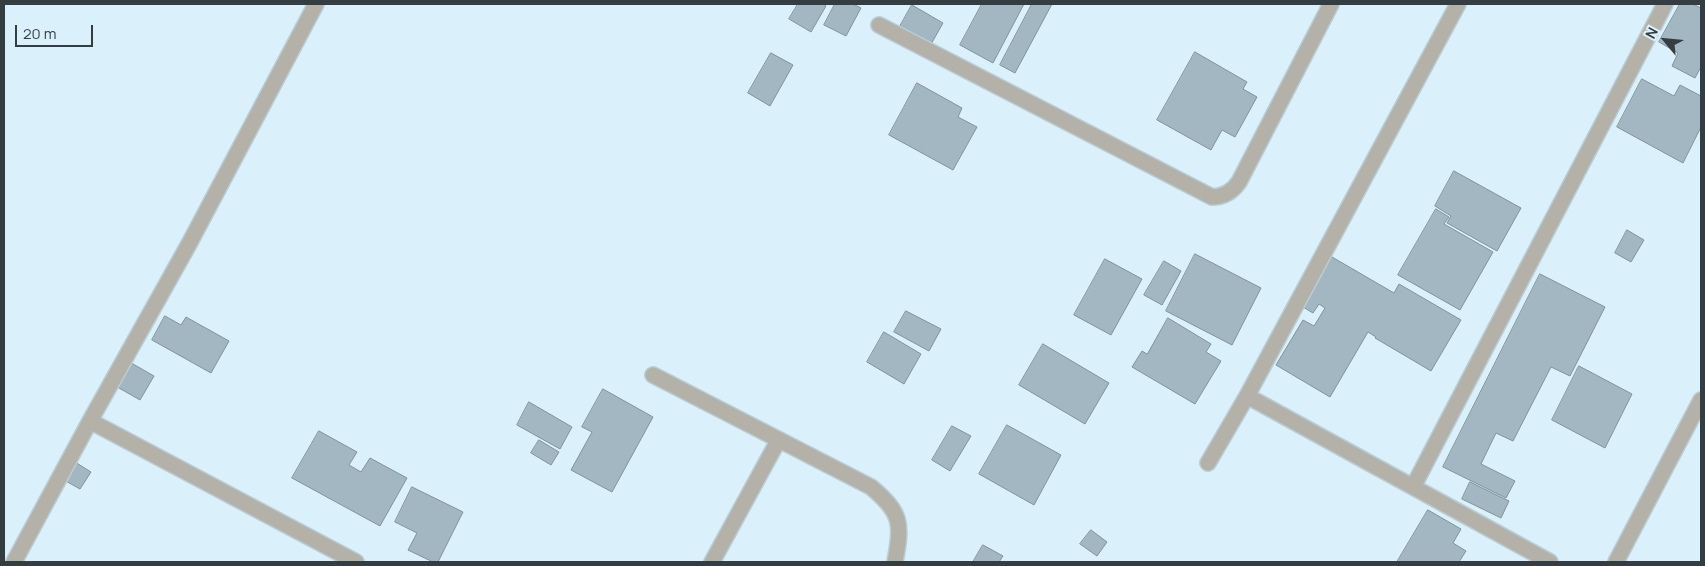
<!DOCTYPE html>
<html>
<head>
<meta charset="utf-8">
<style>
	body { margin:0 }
	#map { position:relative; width:1705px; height:566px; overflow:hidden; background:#daf1fb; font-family:Manrope,sans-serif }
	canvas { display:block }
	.frame { position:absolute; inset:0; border:5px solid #343d41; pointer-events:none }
	.north { position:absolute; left:1640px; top:15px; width:50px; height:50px; -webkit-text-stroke:4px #daf1fb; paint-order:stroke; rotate:298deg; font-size:14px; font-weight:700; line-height:20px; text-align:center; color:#343d41 }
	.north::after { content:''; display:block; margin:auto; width:18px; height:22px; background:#343d41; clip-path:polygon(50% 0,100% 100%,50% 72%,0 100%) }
	.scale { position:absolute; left:15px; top:25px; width:78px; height:22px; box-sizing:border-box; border:2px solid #343d41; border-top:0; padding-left:6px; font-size:15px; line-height:18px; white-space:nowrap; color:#343d41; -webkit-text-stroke:4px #daf1fb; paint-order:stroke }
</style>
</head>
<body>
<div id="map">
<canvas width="1705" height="566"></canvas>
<div class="frame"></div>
<div class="north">N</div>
<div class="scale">20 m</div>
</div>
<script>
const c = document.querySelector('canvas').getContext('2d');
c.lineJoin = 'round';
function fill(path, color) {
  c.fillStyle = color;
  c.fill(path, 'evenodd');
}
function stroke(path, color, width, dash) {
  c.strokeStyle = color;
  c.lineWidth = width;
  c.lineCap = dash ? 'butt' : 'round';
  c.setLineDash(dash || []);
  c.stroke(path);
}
const building = new Path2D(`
	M 798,4 L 823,4 L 826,6 L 811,32 L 789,19 Z
	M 835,4 L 853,4 L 861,8 L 846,36 L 824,25 Z
	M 982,4 L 1024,4 L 993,63 L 960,45 Z
	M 1032,4 L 1052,4 L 1015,73 L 1000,65 Z
	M 1680,4 L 1693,4 L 1701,8 L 1701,67 L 1695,78 L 1672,66 L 1678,53 L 1659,42 Z
	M 912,5 L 943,23 L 930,46 L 899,28 Z
	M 1195,52 L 1247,82 L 1243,89 L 1257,97 L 1235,137 L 1222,130 L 1211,150 L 1157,120 Z
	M 771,53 L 793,65 L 770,106 L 748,93 Z
	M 1642,79 L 1674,96 L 1680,85 L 1701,96 L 1701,127 L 1683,163 L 1617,127 Z
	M 917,83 L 962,108 L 958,117 L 977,127 L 953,170 L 889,135 Z
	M 1454,171 L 1521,208 L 1497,251 L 1447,223 L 1451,216 L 1435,206 Z
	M 1436,209 L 1449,217 L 1444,224 L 1493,252 L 1460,310 L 1398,275 Z
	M 1627,230 L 1644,240 L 1631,262 L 1615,253 Z
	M 1195,254 L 1261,288 L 1232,345 L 1166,311 Z
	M 1332,257 L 1394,293 L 1399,284 L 1461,320 L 1431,371 L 1375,338 L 1376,337 L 1368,332 L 1330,397 L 1276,365 L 1303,320 L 1314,326 L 1325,308 L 1319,304 L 1313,313 L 1303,307 Z
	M 1105,259 L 1142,279 L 1111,335 L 1074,315 Z
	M 1164,261 L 1181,271 L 1162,305 L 1144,295 Z
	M 1540,274 L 1605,307 L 1570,376 L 1551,367 L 1513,441 L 1496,433 L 1481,464 L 1515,481 L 1506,498 L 1443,467 Z
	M 906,311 L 941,329 L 929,351 L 894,332 Z
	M 165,316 L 181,325 L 186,317 L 229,341 L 211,373 L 152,340 Z
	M 1168,318 L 1211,344 L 1206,352 L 1221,361 L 1195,404 L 1132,367 L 1142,351 L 1147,354 Z
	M 884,332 L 921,354 L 904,384 L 867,362 Z
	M 1043,344 L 1109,383 L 1085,424 L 1019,385 Z
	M 126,360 L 154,376 L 140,400 L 112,384 Z
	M 1579,366 L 1632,394 L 1605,448 L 1552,420 Z
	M 603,389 L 653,417 L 612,492 L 571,470 L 592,432 L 582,427 Z
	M 529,402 L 572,427 L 560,449 L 517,425 Z
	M 1007,425 L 1061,455 L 1034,505 L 979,474 Z
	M 952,426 L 971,436 L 950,471 L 932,460 Z
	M 319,431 L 357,452 L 349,465 L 361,472 L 370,458 L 407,478 L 380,526 L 292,478 Z
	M 539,440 L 559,452 L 551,465 L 531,453 Z
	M 75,462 L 91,472 L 80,489 L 64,480 Z
	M 1470,482 L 1509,501 L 1501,518 L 1462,499 Z
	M 412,487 L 463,512 L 438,562 L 433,562 L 408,550 L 417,533 L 395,522 Z
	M 1428,510 L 1461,529 L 1453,543 L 1466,551 L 1459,562 L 1397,562 Z
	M 1091,530 L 1107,542 L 1097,556 L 1080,544 Z
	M 983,545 L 1003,556 L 999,562 L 973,562 Z`);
fill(building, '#a2b7c1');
stroke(building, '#7e939c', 1);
const minor = new Path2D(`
	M 879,25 L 1212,197 C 1224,197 1232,192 1239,182 L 1331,4
	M 653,375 L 871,487 C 902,513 902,523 895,562
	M 1247,396 L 1550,562
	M 90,421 L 356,562
	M 1208,463 L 1247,396 L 1458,4
	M 1413,487 L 1665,4
	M 14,562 L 90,421 L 189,244 L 316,4
	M 712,562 L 778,441
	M 1616,562 L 1701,400`);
stroke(minor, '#b9cdd6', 18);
stroke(minor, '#b4b1a9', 15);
</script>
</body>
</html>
